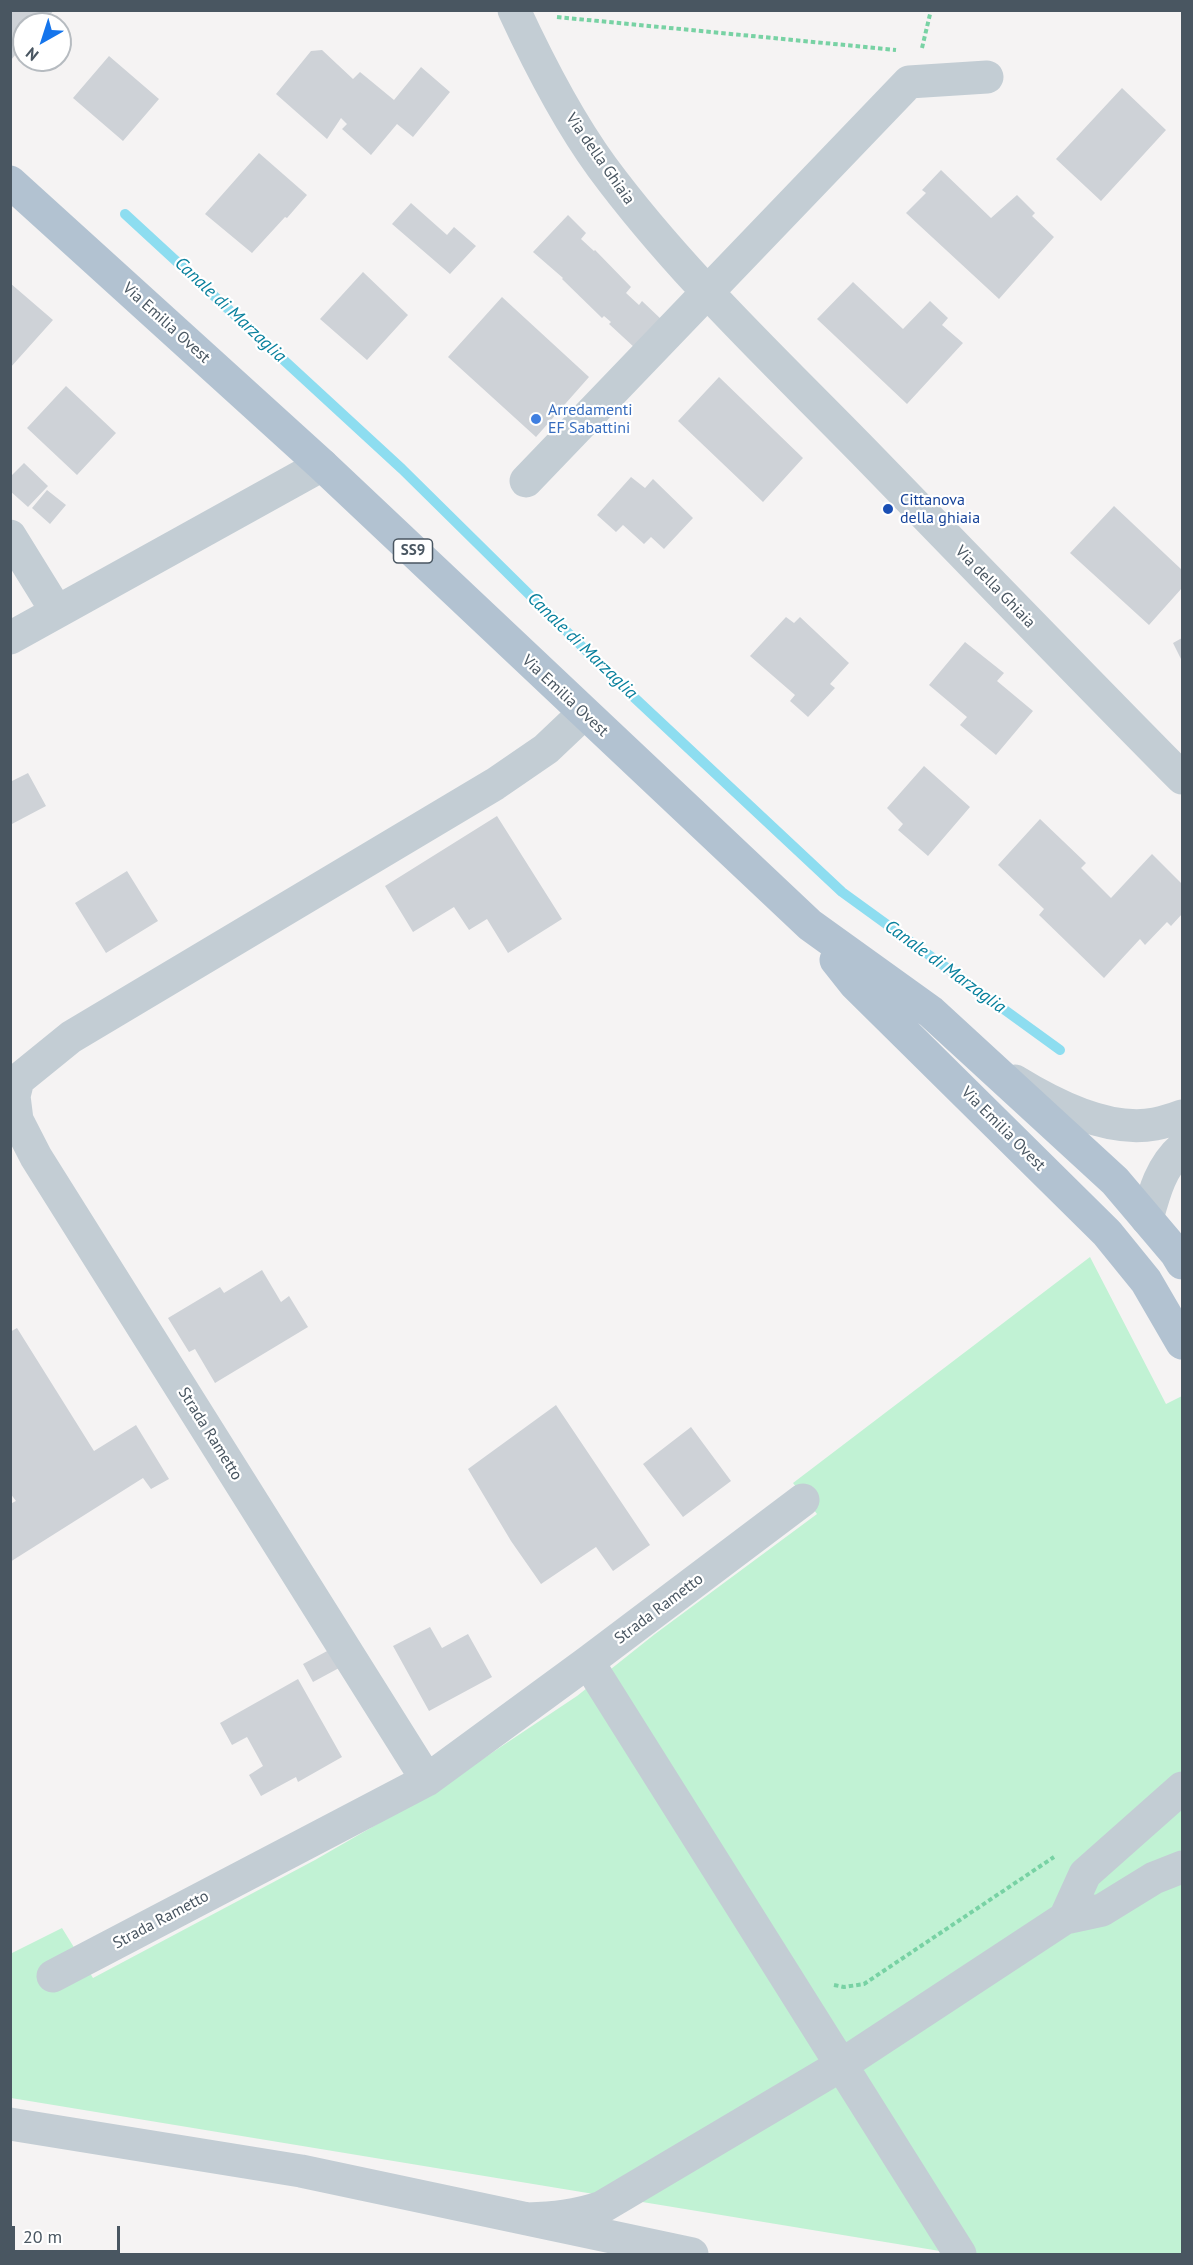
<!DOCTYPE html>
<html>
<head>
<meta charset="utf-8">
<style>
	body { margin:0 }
	#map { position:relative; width:1193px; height:2265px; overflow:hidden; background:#f5f3f3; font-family:"PT Sans",sans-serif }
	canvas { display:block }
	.frame { position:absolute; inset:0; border:12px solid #495661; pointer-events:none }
	.north { position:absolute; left:12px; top:12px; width:60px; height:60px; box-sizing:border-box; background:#fff; border:2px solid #b6bbc0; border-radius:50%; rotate:219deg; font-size:16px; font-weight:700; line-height:24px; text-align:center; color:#495661 }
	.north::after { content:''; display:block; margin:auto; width:21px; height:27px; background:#1575ec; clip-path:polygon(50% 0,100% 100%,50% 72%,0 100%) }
	.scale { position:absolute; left:12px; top:2226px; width:108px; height:27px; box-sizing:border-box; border:3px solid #495661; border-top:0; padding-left:8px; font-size:18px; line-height:21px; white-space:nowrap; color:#495661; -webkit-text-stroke:4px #fff; paint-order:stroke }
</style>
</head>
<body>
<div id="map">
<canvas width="1193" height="2265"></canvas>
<div class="frame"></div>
<div class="north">N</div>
<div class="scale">20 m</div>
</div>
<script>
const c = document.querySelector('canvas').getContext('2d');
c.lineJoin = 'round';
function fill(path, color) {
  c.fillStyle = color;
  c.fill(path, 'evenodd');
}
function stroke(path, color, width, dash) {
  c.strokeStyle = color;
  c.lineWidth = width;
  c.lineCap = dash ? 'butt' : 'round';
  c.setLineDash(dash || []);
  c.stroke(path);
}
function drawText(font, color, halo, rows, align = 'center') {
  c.font = font + ' "PT Sans",sans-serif';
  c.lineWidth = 4.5;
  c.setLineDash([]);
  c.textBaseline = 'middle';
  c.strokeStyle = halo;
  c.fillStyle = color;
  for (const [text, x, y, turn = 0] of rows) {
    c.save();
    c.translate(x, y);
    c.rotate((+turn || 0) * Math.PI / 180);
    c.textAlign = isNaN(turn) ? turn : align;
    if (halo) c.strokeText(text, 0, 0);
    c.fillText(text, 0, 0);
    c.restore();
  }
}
fill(new Path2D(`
	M 1090,1257 L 1166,1404 L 1182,1396 L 1182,2254 L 958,2254 L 11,2098 L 10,1954 L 62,1928 L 93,1978 L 315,1860 L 433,1792 L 577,1696 L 655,1634 L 817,1514 L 793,1483 Z`), '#c1f2d4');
stroke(new Path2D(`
	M 125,214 L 402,469 L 624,688 L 842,892 L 1060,1050`), '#8dddf0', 10);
fill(new Path2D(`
	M 10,10 L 54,10 L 43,24 L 24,24 L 24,45 L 10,61 Z
	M 322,50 L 353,79 L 360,72 L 394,100 L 421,67 L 450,92 L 413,137 L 397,124 L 371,155 L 342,129 L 347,124 L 341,118 L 327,139 L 276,94 L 311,51 Z
	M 109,56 L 159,99 L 123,141 L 73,98 Z
	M 1122,88 L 1166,130 L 1101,201 L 1056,159 Z
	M 259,153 L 307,195 L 287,218 L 285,217 L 252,253 L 205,214 Z
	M 941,170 L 991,218 L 1017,195 L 1035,213 L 1032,216 L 1054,237 L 999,299 L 906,213 L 926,193 L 922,190 Z
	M 411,203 L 447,235 L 454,227 L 476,246 L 450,274 L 392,224 Z
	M 568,215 L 586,233 L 581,239 L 594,251 L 595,250 L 631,287 L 626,293 L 639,305 L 642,301 L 662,320 L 635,348 L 609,324 L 611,322 L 604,316 L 602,318 L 562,279 L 563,278 L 533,252 Z
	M 363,272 L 408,315 L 367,360 L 320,319 Z
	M 853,282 L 903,329 L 930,301 L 948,318 L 942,325 L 963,343 L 907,404 L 817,319 Z
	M 10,283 L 53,320 L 10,368 Z
	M 502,297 L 589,377 L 536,437 L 448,357 Z
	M 719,377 L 803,458 L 763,502 L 678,421 Z
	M 66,386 L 116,433 L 77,475 L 27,428 Z
	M 24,463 L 48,486 L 28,507 L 10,491 L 10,477 Z
	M 631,477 L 645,488 L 653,479 L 693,518 L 664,549 L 651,537 L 644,544 L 623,525 L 616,532 L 597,515 Z
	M 47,490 L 66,505 L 50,524 L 32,508 Z
	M 1114,506 L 1182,570 L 1182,588 L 1149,625 L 1070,553 Z
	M 786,617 L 794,623 L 800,617 L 849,663 L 830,684 L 835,688 L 808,717 L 790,701 L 795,695 L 750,656 Z
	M 1182,638 L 1182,661 L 1173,643 Z
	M 965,642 L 1004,673 L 997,681 L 1033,711 L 996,755 L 960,725 L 967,717 L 929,685 Z
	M 924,766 L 970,807 L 928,856 L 898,830 L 903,824 L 887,808 Z
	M 28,773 L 46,806 L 10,825 L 10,782 Z
	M 497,816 L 562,919 L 508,953 L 487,919 L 469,930 L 454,907 L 413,932 L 385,886 Z
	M 1040,819 L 1086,863 L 1081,868 L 1111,898 L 1152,854 L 1182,884 L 1182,914 L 1171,926 L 1167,922 L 1145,945 L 1140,939 L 1104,978 L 1039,915 L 1044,909 L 998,865 Z
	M 127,871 L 158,921 L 106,953 L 75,903 Z
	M 262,1270 L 281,1302 L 289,1296 L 308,1327 L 215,1383 L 195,1349 L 189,1352 L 168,1318 L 220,1287 L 224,1293 Z
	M 17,1328 L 94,1451 L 136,1425 L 169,1479 L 151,1489 L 143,1478 L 10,1562 L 10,1504 L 16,1501 L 10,1493 L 10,1332 Z
	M 556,1405 L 650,1545 L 613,1571 L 596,1547 L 541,1584 L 511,1541 L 468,1469 Z
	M 691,1427 L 731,1481 L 683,1517 L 643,1464 Z
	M 430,1627 L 442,1648 L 468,1634 L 492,1677 L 429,1711 L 393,1646 Z
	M 329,1650 L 339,1668 L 313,1682 L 303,1664 Z
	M 298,1679 L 342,1757 L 298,1782 L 296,1777 L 261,1796 L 249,1775 L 263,1766 L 247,1737 L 232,1745 L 220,1723 Z`), '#ced2d7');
stroke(new Path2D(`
	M 557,17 L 896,50
	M 922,48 L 931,10
	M 834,1985 L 844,1987 L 864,1984 L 1054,1857`), '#78d2a4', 4, [4.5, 3]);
stroke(new Path2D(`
	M 514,10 C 539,64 567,119 602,167 C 678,270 773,359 863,451 C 969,560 1075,670 1182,778
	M 526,481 L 909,82 L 987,77
	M 10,536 L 57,612
	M 10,638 L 322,465
	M 1015,1081 C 1054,1105 1108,1133 1155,1124 C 1165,1122 1174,1119 1182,1116
	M 1147,1219 C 1154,1193 1161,1166 1182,1148
	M 588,1662 L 960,2254
	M 427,1780 L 36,1157 L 17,1120 L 14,1096 L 18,1080 L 71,1037 L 495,784 L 546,749 L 584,713
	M 1065,1918 L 1085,1874 L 1182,1788
	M 53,1976 L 427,1780 L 588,1662 L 803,1500
	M 10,2124 L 301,2171 L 692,2254
	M 527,2219 C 553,2218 576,2216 602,2207 L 843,2064 L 1065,1918 L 1102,1910 L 1154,1878 L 1182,1867`), '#c3cdd4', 33);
stroke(new Path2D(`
	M 10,182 L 322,465 L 810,925 L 931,1012 L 1115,1181 L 1176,1253 L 1182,1263
	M 836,960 L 855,984 L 1107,1233 L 1146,1281 L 1182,1343`), '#b2c2d1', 33);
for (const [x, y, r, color] of [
	[536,419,6,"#3f7fe0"],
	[888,509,6,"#1a4fb4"]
]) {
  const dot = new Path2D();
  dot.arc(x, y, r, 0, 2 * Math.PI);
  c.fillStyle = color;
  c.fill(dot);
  stroke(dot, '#fff', 2);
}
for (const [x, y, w] of [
	[413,551,39]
]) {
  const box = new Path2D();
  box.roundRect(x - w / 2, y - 12, w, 24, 4.5);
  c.fillStyle = '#fff';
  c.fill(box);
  stroke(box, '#495661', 1.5);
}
drawText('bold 15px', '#495661', null, [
	["SS9",413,551]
]);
drawText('16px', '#495661', '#fff', [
	["Via della Ghiaia",600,159,55],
	["Via Emilia Ovest",166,323,42],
	["Via della Ghiaia",995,587,46],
	["Via Emilia Ovest",565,696,43],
	["Via Emilia Ovest",1003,1129,45],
	["Strada Rametto",210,1434,58],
	["Strada Rametto",659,1609,-37],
	["Strada Rametto",161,1920,-28]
]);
drawText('16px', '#366cbe', '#fff', [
	["Arredamenti",548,410],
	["EF Sabattini",548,428]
], 'left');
drawText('16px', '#164399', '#fff', [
	["Cittanova",900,500],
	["della ghiaia",900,518]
], 'left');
drawText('italic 18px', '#08809d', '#fff', [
	["Canale di Marzaglia",230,310,43],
	["Canale di Marzaglia",582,646,44],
	["Canale di Marzaglia",945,967,36]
]);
</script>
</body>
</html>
